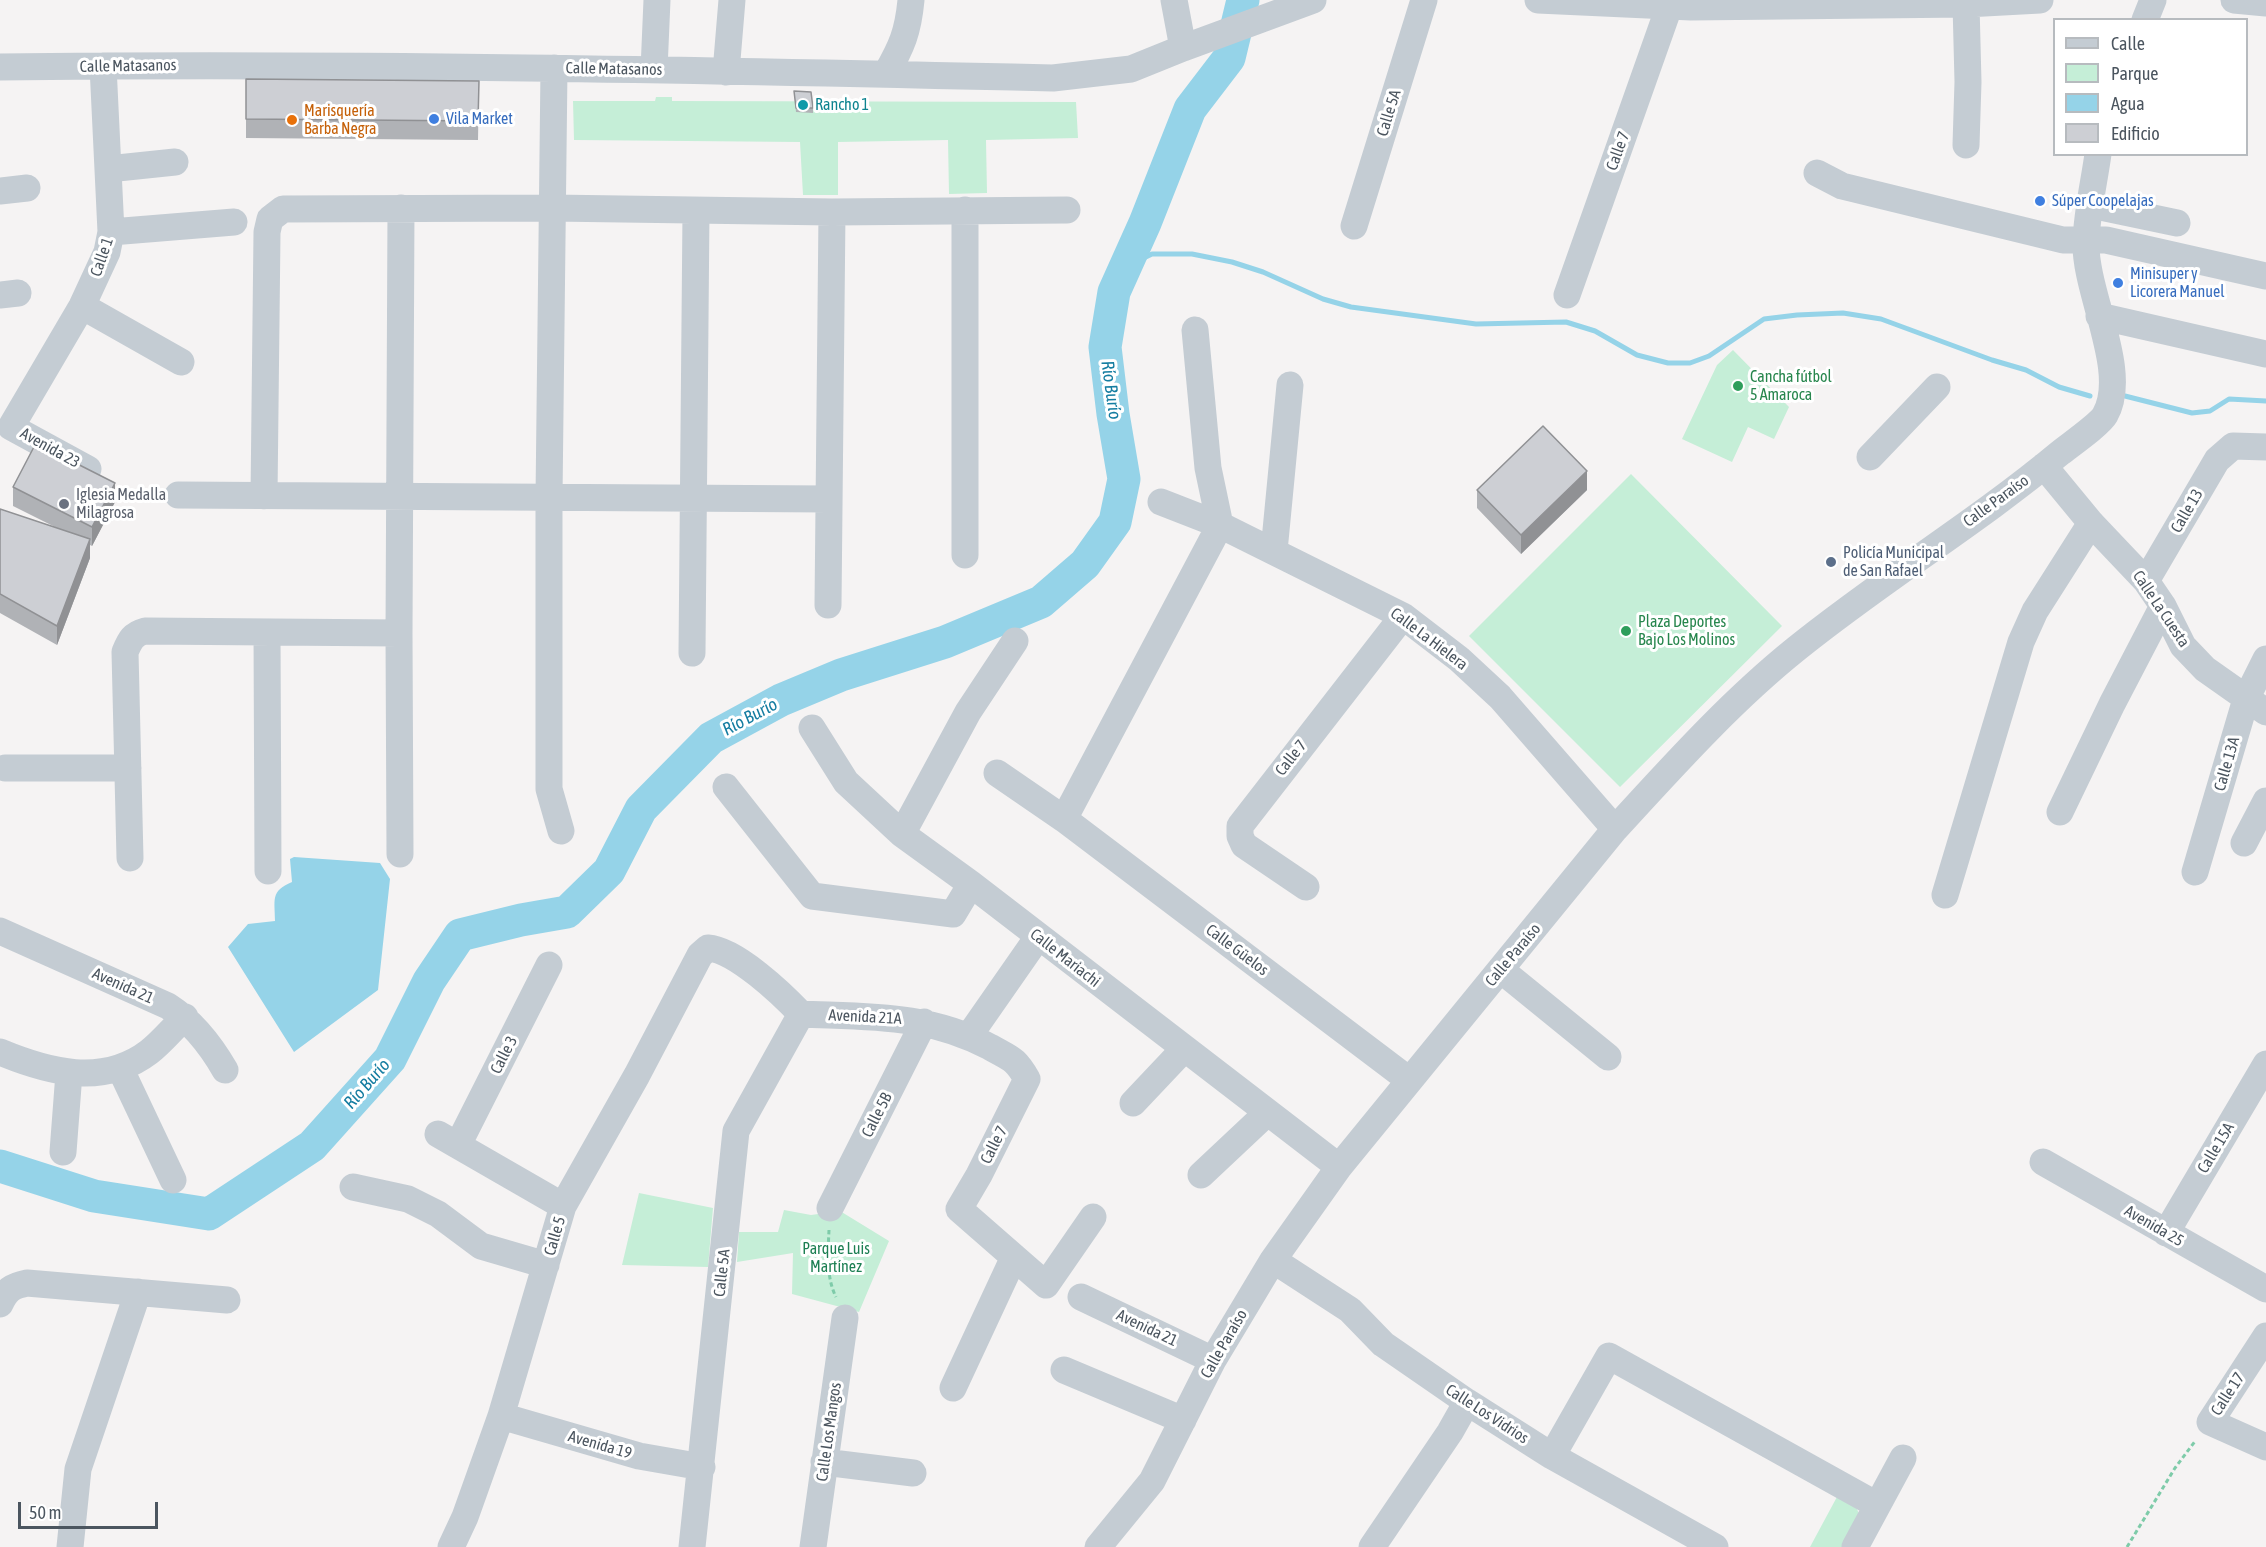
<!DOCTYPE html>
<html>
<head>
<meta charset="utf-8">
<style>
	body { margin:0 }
	#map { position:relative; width:2266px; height:1547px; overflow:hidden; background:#f5f3f3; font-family:"Asap Condensed",sans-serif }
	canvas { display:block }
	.legend { position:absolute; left:2053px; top:18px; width:195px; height:138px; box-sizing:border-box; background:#fff; border:2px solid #b7bbbf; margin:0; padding:8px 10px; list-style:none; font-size:18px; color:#4b555f }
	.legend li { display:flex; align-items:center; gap:12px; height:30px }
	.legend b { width:30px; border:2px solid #b7bbbf }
	.scale { position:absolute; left:18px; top:1502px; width:140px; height:27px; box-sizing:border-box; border:3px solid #4b555f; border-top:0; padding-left:8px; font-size:18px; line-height:21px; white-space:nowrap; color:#4b555f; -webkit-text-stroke:4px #fff; paint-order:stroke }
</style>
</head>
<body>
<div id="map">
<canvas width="2266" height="1547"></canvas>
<ul class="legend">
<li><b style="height:8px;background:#c4ccd3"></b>Calle</li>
<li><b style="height:16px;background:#c5eed7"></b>Parque</li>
<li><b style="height:16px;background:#95d3e8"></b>Agua</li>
<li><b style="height:16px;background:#cdcfd4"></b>Edificio</li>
</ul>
<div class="scale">50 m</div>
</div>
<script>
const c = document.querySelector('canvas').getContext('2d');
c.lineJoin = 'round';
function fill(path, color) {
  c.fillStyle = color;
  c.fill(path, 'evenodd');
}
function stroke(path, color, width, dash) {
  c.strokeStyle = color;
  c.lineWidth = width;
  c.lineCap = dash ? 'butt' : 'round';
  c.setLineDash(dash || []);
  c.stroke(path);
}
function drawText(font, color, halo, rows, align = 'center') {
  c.font = font + ' "Asap Condensed",sans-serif';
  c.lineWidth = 6;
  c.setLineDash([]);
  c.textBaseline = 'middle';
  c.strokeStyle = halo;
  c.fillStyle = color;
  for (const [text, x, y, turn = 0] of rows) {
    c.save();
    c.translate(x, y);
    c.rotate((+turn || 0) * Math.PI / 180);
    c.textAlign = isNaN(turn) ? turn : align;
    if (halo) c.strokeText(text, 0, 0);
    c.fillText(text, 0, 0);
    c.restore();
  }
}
fill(new Path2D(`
	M 656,97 L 672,97 L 672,101 L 1076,102 L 1078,138 L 986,140 L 987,193 L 949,194 L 948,140 L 838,142 L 838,195 L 803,195 L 800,142 L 574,140 L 573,101 L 655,101 Z
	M 1733,350 L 1789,407 L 1774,439 L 1748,427 L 1732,462 L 1682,439 L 1717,365 Z
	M 1631,474 L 1782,626 L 1620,787 L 1469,636 Z
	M 639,1193 L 713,1208 L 708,1267 L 622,1265 Z
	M 784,1210 L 811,1215 L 840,1211 L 889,1241 L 859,1312 L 792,1294 L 793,1253 L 737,1262 L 739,1232 L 778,1232 Z
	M 1838,1495 L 1857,1509 L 1859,1514 L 1844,1547 L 1810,1547 Z`), '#c5eed7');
fill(new Path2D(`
	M 294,857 L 380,863 L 390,879 L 378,990 L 294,1052 L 228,947 L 248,924 L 275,921 C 275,900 270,891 292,882 L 290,859 Z`), '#95d3e8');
stroke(new Path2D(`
	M 1125,267 L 1152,254 L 1192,254 L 1232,262 L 1263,272 L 1323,299 L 1351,307 L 1476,324 L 1566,322 L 1595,331 L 1637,355 L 1668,363 L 1690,363 L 1709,356 L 1764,319 L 1797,315 L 1843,313 L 1881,319 L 1992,360 L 2026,370 L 2059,387 L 2090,396
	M 2125,396 L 2192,413 L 2210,411 L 2229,399 L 2266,401`), '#95d3e8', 5);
stroke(new Path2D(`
	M 0,1166 L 94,1196 L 209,1214 L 312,1146 L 390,1059 L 429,981 L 460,935 L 521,920 L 567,912 L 609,871 L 641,809 L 711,738 L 781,700 L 841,675 L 945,642 L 1041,602 L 1085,564 L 1115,522 L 1124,479 L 1113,414 L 1105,347 L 1114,292 L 1145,223 L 1190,109 L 1229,58 L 1243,0`), '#95d3e8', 33);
stroke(new Path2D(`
	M 829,1230 C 828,1252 826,1277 836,1297
	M 2127,1547 L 2175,1468 L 2196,1440`), '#7ecba9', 3, [4.5, 3]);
stroke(new Path2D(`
	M 1174,0 L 1183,48
	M 1538,0 L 1691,7 L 1966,4 L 2040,0
	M 2234,0 L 2266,3
	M 1966,4 L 1968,82 L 1966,145
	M 2145,20 L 2153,0
	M 0,67 C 351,63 702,70 1053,78 L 1131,69 L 1183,48 L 1313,0
	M 554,68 L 549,498 L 549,789 L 561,831
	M 654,70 L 657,0
	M 726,72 L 732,0
	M 886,74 C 902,46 908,32 911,0
	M 108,169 L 175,162
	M 1817,173 L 1842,186 L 2063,240 L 2106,240 L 2266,276
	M 0,191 L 27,188
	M 2091,205 L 2177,223
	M 1354,226 L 1424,0
	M 111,232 L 234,222
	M 0,295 L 18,293
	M 1567,295 L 1669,7
	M 82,306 L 181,362
	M 2099,316 L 2266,354
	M 1870,457 L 1937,387
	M 2044,466 L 2091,523 L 2146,581 L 2163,606 L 2183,646 L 2205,669 L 2266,712
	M 88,469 L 11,427 L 82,306 L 107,252 L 111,232 L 103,66
	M 178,495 L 829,499
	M 264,496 L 267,232 L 270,219 L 283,209 L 552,208 L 832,212 L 1067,210
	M 1161,502 L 1220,525 L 1403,616 L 1459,659 L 1500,697 L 1615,829
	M 1274,551 L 1290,385
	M 965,555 L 965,210
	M 2146,581 L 2217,460 L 2233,446 L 2266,447
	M 828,605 L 832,212
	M 267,632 L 268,871
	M 692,653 L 696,211
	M 812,728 L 846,782 L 902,834 L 971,884 L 1339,1167
	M 5,768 L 128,768
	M 997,773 L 1064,819 L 1409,1080
	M 726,787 L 812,896 L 953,914 L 971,884
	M 2060,812 L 2112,704 L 2163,606
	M 1064,819 L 1220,525 L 1208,468 L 1195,330
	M 902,834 L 968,712 L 1015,641
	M 2244,843 L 2266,801
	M 400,854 L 399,633 L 401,208
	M 130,858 L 125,652 C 130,640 133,634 145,631 L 399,633
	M 2195,872 L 2246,699 L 2266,659
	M 1306,887 L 1244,845 L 1240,836 L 1240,826 L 1403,616
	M 1945,895 L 2021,642 L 2035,611 L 2091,523
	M 0,931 L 168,1006 C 193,1022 210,1044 225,1070
	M 1501,970 L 1608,1057
	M 969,1036 L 1038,937
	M 0,1052 C 48,1072 103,1087 149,1052 C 162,1042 173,1028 185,1017
	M 120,1068 L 173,1180
	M 1133,1103 L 1184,1049
	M 438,1134 L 563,1206
	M 458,1145 L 549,965
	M 63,1152 L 69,1073
	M 2043,1162 L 2266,1289
	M 1201,1175 L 1267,1113
	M 353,1187 L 408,1199 L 438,1214 L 481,1246 L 546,1265
	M 830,1208 L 924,1022
	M 2166,1233 L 2266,1064
	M 1273,1260 L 1350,1310 L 1383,1344 L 1467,1402 L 1552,1456 L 1715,1547
	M 1081,1297 L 1213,1360
	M 0,1304 C 6,1290 12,1286 27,1283 L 227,1300
	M 2266,1336 L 2210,1422 L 2266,1447
	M 1064,1370 L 1183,1420
	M 953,1388 L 1014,1257
	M 501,1416 L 639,1456 L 702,1467
	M 1552,1456 L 1609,1356 L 1877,1505
	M 824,1462 L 913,1473
	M 70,1547 L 78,1469 L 138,1292
	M 451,1547 L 465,1517 L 501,1416 L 563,1206 L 637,1075 L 700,955 L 708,948 C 736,950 782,994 801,1014 C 868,1017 929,1014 990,1047 C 1011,1059 1015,1058 1027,1079 L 979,1175 L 959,1209 L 1046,1285 L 1093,1217
	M 692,1547 L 736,1131 L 801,1014
	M 813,1547 L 845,1318
	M 1098,1547 L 1152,1481 L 1213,1360 L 1273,1260 L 1339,1167 L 1615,829 C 1672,767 1730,702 1796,649 C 1881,580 1976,523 2060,453 C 2070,445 2100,424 2105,415 C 2130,371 2084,292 2086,241 C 2087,212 2094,183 2098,154
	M 1372,1547 L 1450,1432 L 1467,1402
	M 1855,1547 L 1903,1458`), '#c4ccd3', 27);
fill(new Path2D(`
	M 246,79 L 479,81 L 478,140 L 246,138 Z
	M 794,91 L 813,108 L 813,113 L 796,112 Z
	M 13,487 L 115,502 L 92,546 L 90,545 L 90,558 L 57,645 L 0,613 L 0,509 L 55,527 L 13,506 Z
	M 1477,490 L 1587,490 L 1521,554 L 1477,508 Z`), '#b0b2b6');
fill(new Path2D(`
	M 1587,471 L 1587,490 L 1521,554 L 1521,535 Z
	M 115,483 L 115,502 L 92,546 L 92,527 Z
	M 90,539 L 90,558 L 57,645 L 57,626 Z`), '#909194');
const building = new Path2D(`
	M 246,79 L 479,81 L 478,121 L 246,119 Z
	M 794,91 L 811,92 L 813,108 L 796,108 Z
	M 1543,426 L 1587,471 L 1521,535 L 1477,490 Z
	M 36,443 L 115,483 L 92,527 L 13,487 Z
	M 0,509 L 90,539 L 57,626 L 0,594 Z`);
fill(building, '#cdcfd4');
stroke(building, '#909194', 1.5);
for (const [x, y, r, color] of [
	[803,105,6,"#0f9aa8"],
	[434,119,6,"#3f7fe0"],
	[292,120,6,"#e8710a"],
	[2040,201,6,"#3f7fe0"],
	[2118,283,6,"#3f7fe0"],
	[1738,386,6,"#2e9e5b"],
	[64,504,6,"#6b7280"],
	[1831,562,6,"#5c6f8a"],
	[1626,631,6,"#2e9e5b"]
]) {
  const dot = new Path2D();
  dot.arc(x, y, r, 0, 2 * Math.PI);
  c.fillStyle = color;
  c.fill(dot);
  stroke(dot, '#fff', 2);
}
drawText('16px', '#4b555f', '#fff', [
	["Calle Matasanos",128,66,-1],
	["Calle Matasanos",614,69,1],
	["Calle 5A",1389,113,-73],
	["Calle 7",1618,151,-70],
	["Calle 1",102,257,-71],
	["Avenida 23",50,448,29],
	["Calle Paraíso",1996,501,-36],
	["Calle 13",2187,511,-60],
	["Calle La Cuesta",2161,609,56],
	["Calle La Hielera",1429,639,37],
	["Calle 7",1291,758,-52],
	["Calle 13A",2227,764,-74],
	["Calle Güelos",1237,950,37],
	["Calle Paraíso",1513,955,-50],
	["Calle Mariachi",1065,958,38],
	["Avenida 21",123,986,24],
	["Avenida 21A",865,1017,3],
	["Calle 3",504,1055,-63],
	["Calle 5B",877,1115,-63],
	["Calle 7",994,1145,-63],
	["Calle 15A",2216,1148,-59],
	["Avenida 25",2154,1226,30],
	["Calle 5",555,1236,-74],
	["Calle 5A",722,1273,-84],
	["Avenida 21",1147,1328,25],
	["Calle Paraíso",1224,1344,-60],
	["Calle 17",2228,1394,-57],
	["Calle Los Vidrios",1487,1414,33],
	["Calle Los Mangos",829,1432,-82],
	["Avenida 19",600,1445,16]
]);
drawText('16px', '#0d838f', '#fff', [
	["Rancho 1",815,105]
], 'left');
drawText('16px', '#c56008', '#fff', [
	["Marisquería",304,111],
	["Barba Negra",304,129]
], 'left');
drawText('16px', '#366cbe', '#fff', [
	["Vila Market",446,119],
	["Súper Coopelajas",2052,201],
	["Minisuper y",2130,274],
	["Licorera Manuel",2130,292]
], 'left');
drawText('16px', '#27864d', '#fff', [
	["Cancha fútbol",1750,377],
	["5 Amaroca",1750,395],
	["Plaza Deportes",1638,622],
	["Bajo Los Molinos",1638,640]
], 'left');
drawText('16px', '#5b616d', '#fff', [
	["Iglesia Medalla",76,495],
	["Milagrosa",76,513]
], 'left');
drawText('16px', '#4e5e75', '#fff', [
	["Policía Municipal",1843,553],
	["de San Rafael",1843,571]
], 'left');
drawText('16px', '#1d7f53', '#fff', [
	["Parque Luis",836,1249],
	["Martínez",836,1267]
]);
drawText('italic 18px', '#157da1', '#fff', [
	["Río Burío",1111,390,82],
	["Río Burío",750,717,-28],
	["Río Burío",367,1084,-49]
]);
</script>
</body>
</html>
